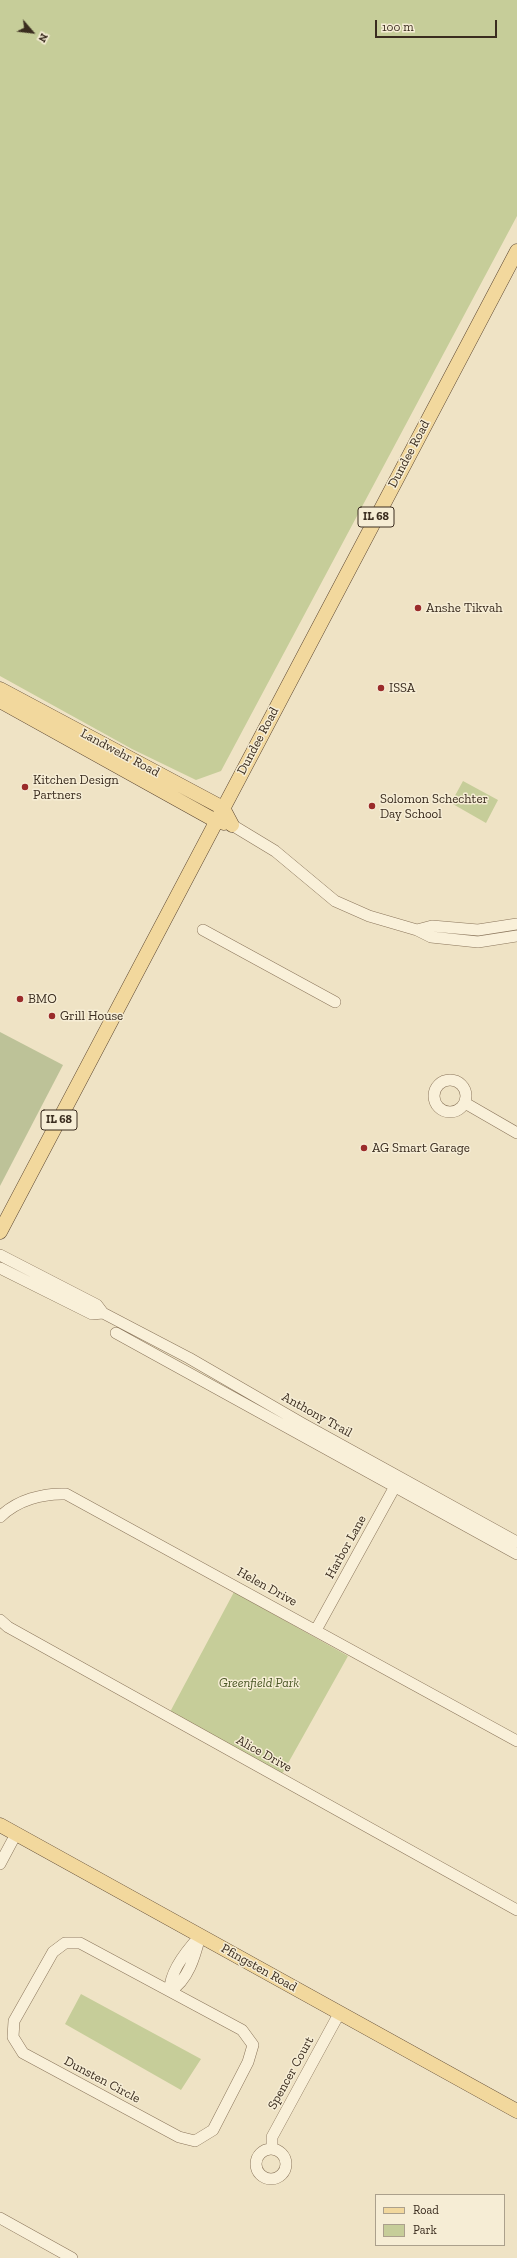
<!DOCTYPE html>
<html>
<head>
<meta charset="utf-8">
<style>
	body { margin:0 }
	#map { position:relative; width:517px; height:2258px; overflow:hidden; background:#efe3c5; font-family:"Zilla Slab",serif }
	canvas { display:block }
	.legend { position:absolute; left:375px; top:2194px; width:130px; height:52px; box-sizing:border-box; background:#f6edd5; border:1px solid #aba08c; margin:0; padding:5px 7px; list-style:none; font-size:12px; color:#3a2c1f }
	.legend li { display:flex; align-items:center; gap:8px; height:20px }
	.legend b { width:20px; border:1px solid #aba08c }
	.north { position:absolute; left:12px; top:12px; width:40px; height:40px; -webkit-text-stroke:3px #f6edd5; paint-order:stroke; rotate:118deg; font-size:11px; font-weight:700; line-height:16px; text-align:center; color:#3a2c1f }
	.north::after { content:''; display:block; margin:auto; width:14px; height:18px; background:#3a2c1f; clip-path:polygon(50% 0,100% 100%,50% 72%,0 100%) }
	.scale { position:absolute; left:375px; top:20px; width:122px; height:18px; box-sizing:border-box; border:2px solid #3a2c1f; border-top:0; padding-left:5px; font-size:12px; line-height:14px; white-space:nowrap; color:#3a2c1f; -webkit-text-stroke:3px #f6edd5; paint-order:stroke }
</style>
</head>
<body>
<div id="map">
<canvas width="517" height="2258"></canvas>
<ul class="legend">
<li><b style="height:5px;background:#f2d89d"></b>Road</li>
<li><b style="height:11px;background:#c6cd99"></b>Park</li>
</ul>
<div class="north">N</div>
<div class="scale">100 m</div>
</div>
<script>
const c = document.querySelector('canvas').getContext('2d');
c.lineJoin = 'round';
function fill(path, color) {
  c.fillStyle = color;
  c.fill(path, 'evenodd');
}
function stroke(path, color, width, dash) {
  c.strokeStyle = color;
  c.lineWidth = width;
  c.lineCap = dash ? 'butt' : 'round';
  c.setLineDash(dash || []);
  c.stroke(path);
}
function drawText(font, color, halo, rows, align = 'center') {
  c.font = font + ' "Zilla Slab",serif';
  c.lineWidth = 3;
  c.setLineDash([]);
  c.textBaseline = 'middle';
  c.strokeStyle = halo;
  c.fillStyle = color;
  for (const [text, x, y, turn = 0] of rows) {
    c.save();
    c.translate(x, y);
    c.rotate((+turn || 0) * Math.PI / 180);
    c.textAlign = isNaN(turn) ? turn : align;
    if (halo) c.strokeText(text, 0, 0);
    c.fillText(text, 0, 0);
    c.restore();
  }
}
fill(new Path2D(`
	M 0,0 L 517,0 L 517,216 L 221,771 L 196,780 L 132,749 L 0,676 Z
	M 463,781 L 498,800 L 486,823 L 451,803 Z
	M 234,1592 L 348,1656 L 282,1774 L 170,1712 Z
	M 81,1994 L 201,2059 L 181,2090 L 65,2024 Z`), '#c6cd99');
fill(new Path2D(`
	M 0,1032 L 63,1065 L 0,1186 Z`), '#bdc298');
const minor = new Path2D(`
	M 232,825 L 275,851 L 335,901 L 369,916 L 417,930 L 431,937 L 478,942 L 517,936
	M 203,930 L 335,1002
	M 417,930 L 432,926 L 478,930 L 517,924
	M434 1096a16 16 0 1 1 32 0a16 16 0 1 1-32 0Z
	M 465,1103 L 517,1133
	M 0,1255 L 97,1305 L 103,1313 L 92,1314 L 0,1268
	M 103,1313 L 189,1358 L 303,1424 L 517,1542
	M 116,1333 L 517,1554
	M 0,1517 C 17,1500 43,1493 66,1494 L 517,1741
	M 0,1620 L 8,1627 L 517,1910
	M 316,1630 L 398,1481
	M 0,1864 L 16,1834
	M 200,1936 C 195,1956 188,1981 170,1991 C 169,1972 187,1950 200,1936 Z
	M 65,1943 L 80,1943 L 242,2030 L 253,2045 L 248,2062 L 213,2130 L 195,2141 L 179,2137 L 23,2053 L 13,2037 L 14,2021 L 53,1952 Z
	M256 2164a15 15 0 1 1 30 0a15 15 0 1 1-30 0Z
	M 272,2149 L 272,2137 L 340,2012
	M 0,2218 L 72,2258`);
const major = new Path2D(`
	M 0,689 L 223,808 L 232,825
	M 0,701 L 216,821 L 224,823
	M 0,1232 L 517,251
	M 0,1825 L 517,2111`);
stroke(minor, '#8a755b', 12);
stroke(major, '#58432f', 15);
stroke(minor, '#f9f0d9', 11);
stroke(major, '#f2d89d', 14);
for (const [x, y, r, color] of [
	[418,608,4,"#9a2b2a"],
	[381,688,4,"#9a2b2a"],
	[25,787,4,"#9a2b2a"],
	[372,806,4,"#9a2b2a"],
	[20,999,4,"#9a2b2a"],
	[52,1016,4,"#9a2b2a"],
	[364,1148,4,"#9a2b2a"]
]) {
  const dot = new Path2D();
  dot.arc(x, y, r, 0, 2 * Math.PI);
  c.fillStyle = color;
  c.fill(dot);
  stroke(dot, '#f6edd5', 1.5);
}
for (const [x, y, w] of [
	[376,517,36],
	[59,1120,36]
]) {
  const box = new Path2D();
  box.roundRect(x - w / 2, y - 10, w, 20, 3);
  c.fillStyle = '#f6edd5';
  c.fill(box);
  stroke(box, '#3a2c1f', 1);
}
drawText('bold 12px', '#3a2c1f', null, [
	["IL 68",376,517],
	["IL 68",59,1120]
]);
drawText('13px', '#3a2c1f', '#f6edd5', [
	["Dundee Road",409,454,-62],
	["Dundee Road",258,741,-62],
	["Landwehr Road",120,753,28],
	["Anthony Trail",317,1415,29],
	["Harbor Lane",346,1547,-61],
	["Helen Drive",267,1587,29],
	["Alice Drive",264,1754,29],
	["Pfingsten Road",259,1968,29],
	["Spencer Court",291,2073,-61],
	["Dunsten Circle",102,2080,28]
]);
drawText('13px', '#3a2c1f', '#f6edd5', [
	["Anshe Tikvah",426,608],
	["ISSA",389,688],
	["Kitchen Design",33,780],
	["Partners",33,795],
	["Solomon Schechter",380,799],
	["Day School",380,814],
	["BMO",28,999],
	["Grill House",60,1016],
	["AG Smart Garage",372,1148]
], 'left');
drawText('italic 13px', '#4a5725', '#f6edd5', [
	["Greenfield Park",259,1683]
]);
</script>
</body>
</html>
